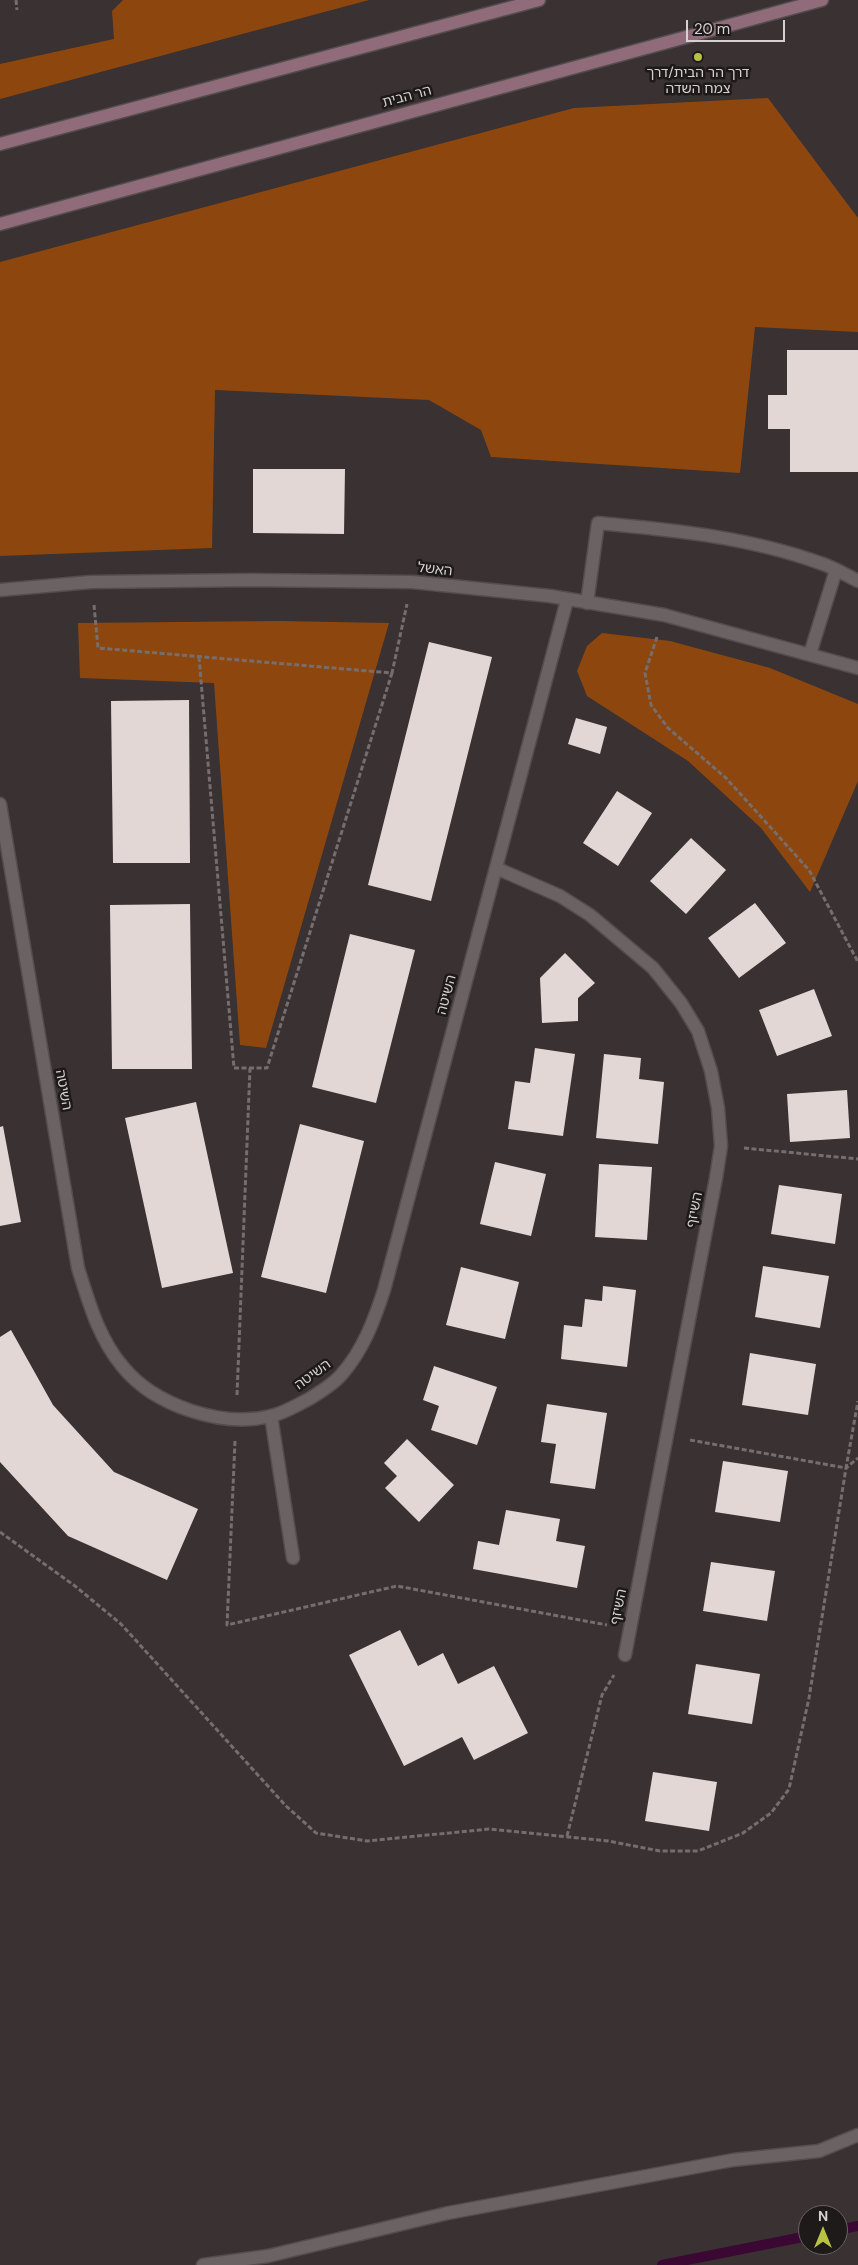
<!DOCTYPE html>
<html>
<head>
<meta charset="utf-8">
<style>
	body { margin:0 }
	#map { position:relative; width:858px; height:2265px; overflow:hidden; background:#393132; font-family:"DM Sans",sans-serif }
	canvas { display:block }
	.north { position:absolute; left:798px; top:2205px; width:50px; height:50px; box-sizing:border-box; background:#1e1a1a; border:1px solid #686363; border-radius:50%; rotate:0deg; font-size:14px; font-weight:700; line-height:20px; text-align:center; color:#d6d1d1 }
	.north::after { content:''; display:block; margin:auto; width:18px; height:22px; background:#b9c046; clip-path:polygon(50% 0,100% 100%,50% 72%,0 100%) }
	.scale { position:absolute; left:686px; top:20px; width:99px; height:22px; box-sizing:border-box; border:2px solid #d6d1d1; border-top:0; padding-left:6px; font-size:15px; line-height:18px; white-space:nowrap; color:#d6d1d1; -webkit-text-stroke:4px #1e1a1a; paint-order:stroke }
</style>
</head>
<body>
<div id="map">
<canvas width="858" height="2265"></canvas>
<div class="north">N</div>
<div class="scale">20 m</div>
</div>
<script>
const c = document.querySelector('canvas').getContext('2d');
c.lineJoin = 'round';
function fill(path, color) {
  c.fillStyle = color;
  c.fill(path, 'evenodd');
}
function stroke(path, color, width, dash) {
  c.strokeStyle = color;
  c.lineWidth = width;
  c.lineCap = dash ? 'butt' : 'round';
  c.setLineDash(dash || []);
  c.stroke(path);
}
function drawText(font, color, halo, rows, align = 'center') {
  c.font = font + ' "DM Sans","Noto Sans Hebrew",sans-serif';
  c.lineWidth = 5;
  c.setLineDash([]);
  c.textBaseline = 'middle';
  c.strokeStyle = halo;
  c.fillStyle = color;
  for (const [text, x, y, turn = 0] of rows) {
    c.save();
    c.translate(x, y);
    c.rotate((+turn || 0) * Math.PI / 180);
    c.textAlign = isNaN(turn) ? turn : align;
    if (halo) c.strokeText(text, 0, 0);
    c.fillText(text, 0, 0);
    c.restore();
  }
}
fill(new Path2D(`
	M 123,0 L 369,0 L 0,99 L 0,64 L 114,39 L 112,11 Z
	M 768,98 L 858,218 L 858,332 L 755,327 L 740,473 L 491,457 L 481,430 L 429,400 L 215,390 L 212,548 L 0,556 L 0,262 L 574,108 Z
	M 279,621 L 389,623 L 266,1048 L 240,1045 L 214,683 L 80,678 L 78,623 Z
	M 602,633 L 670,641 L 770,668 L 858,704 L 858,781 L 810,892 L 761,828 L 688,761 L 587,696 L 577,671 L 587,646 Z`), '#8d470e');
stroke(new Path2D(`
	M 838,2230 L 858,2226
	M 662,2265 L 808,2236`), '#3b0834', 10);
fill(new Path2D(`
	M 787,350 L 858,350 L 858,472 L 790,472 L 790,429 L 768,429 L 768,395 L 787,395 Z
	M 253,469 L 345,469 L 344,534 L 253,533 Z
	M 429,642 L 492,657 L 431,901 L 368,885 Z
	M 189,700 L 190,863 L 113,863 L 111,701 Z
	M 576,718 L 607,727 L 600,754 L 568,744 Z
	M 617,791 L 652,813 L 618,866 L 583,843 Z
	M 691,838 L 726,870 L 686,914 L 650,881 Z
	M 755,903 L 786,943 L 739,978 L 708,938 Z
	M 190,904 L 192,1069 L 112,1069 L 110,905 Z
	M 350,934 L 415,950 L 376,1103 L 312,1087 Z
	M 565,953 L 595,983 L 578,998 L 578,1021 L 542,1023 L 540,978 Z
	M 814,989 L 832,1036 L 777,1056 L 759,1010 Z
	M 535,1048 L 575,1054 L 563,1136 L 508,1129 L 515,1081 L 530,1083 Z
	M 604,1054 L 641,1058 L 639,1079 L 664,1082 L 658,1144 L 596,1138 Z
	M 847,1090 L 850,1138 L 790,1142 L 787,1094 Z
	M 196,1102 L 233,1273 L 162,1288 L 125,1118 Z
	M 300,1124 L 364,1141 L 326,1293 L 261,1277 Z
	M 3,1126 L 21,1222 L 0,1226 L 0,1127 Z
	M 495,1162 L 546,1174 L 531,1236 L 480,1224 Z
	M 599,1164 L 652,1167 L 647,1240 L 595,1237 Z
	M 779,1185 L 842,1194 L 835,1244 L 771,1234 Z
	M 763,1266 L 829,1276 L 820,1328 L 755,1317 Z
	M 461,1267 L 519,1282 L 505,1339 L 446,1325 Z
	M 603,1286 L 636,1290 L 627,1367 L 561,1359 L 564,1325 L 582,1327 L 585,1299 L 602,1301 Z
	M 11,1330 L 53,1405 L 114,1472 L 198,1509 L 167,1580 L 68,1536 L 0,1462 L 0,1337 Z
	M 750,1353 L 816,1364 L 808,1415 L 742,1405 Z
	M 434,1366 L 497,1387 L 477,1445 L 431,1430 L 439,1406 L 423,1400 Z
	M 547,1404 L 607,1413 L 595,1489 L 550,1483 L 556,1444 L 541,1442 Z
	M 407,1439 L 454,1485 L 419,1522 L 385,1488 L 397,1476 L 384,1463 Z
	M 723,1461 L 788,1471 L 780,1522 L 715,1512 Z
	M 506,1510 L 560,1519 L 556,1541 L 585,1546 L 577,1588 L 473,1569 L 478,1541 L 499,1545 Z
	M 711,1562 L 775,1571 L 767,1621 L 703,1611 Z
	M 400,1630 L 418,1666 L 443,1653 L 458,1684 L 494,1666 L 528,1733 L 474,1760 L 462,1737 L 404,1766 L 349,1655 Z
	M 696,1664 L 760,1674 L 752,1724 L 688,1714 Z
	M 653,1772 L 717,1782 L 709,1831 L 645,1821 Z`), '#e2d7d5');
const service = new Path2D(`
	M 587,603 L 598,523 C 673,530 748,537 820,563 C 833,567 846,575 858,581
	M 810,654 L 836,570
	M 271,1416 L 293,1558`);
const minor = new Path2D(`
	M 0,590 L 91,582 L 250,580 L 412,582 L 550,596 L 664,615 L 858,668
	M 0,804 L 78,1268 C 89,1303 99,1339 123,1367 C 155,1406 222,1428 271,1416 C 284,1413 297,1405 309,1399 C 320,1392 334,1384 342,1374 C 363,1350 374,1321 384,1290 L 567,600
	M 496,868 L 560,896 L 590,915 L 653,968 L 681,1003 L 698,1031 L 711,1071 L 718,1108 L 721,1146 L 716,1178 L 625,1655
	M 203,2265 L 268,2256 L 448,2213 L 733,2160 L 819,2151 L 858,2135`);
const secondary = new Path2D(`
	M 0,144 L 539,0
	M 0,224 L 822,0`);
stroke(service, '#534d4d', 15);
stroke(minor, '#534d4d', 15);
stroke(secondary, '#534d4d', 15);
stroke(new Path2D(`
	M 16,0 L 17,10
	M 94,605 L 98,648 L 392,673 L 407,604
	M 657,637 L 645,673 L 651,705 L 668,728 L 726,778 L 809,870 L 858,962
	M 199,657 L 234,1068 L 267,1068 L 392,673
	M 744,1148 L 858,1159
	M 237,1395 L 250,1068
	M 690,1440 L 846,1468 L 858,1401
	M 235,1441 L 227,1625 L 397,1586 L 607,1625
	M 0,1532 L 75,1586 L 121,1624 L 286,1806 L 316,1833 L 367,1841 L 489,1829 L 608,1841 L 660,1851 L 698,1851 L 743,1833 L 771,1813 L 789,1789 L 809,1698 L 846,1468 L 858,1458
	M 567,1836 L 602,1695 L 614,1675`), '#756e6e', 3, [5, 2.5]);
stroke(service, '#6b6263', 12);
stroke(minor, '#6b6263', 12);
stroke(secondary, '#906b79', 12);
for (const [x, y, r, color] of [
	[698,57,5,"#b9c046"]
]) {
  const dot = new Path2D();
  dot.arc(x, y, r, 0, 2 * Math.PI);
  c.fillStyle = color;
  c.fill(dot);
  stroke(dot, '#1e1a1a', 2);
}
drawText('14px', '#d6d1d1', '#1e1a1a', [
	["דרך הר הבית/דרך",698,73],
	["צמח השדה",698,89]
]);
drawText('14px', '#d6d1d1', '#1e1a1a', [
	["הר הבית",407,97,-15],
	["האשל",435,570,6],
	["השיטה",447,995,-75],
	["השיטה",63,1090,80],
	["השיזף",695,1210,-79],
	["השיטה",313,1375,-36],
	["השיזף",619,1607,-79]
]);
</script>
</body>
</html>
